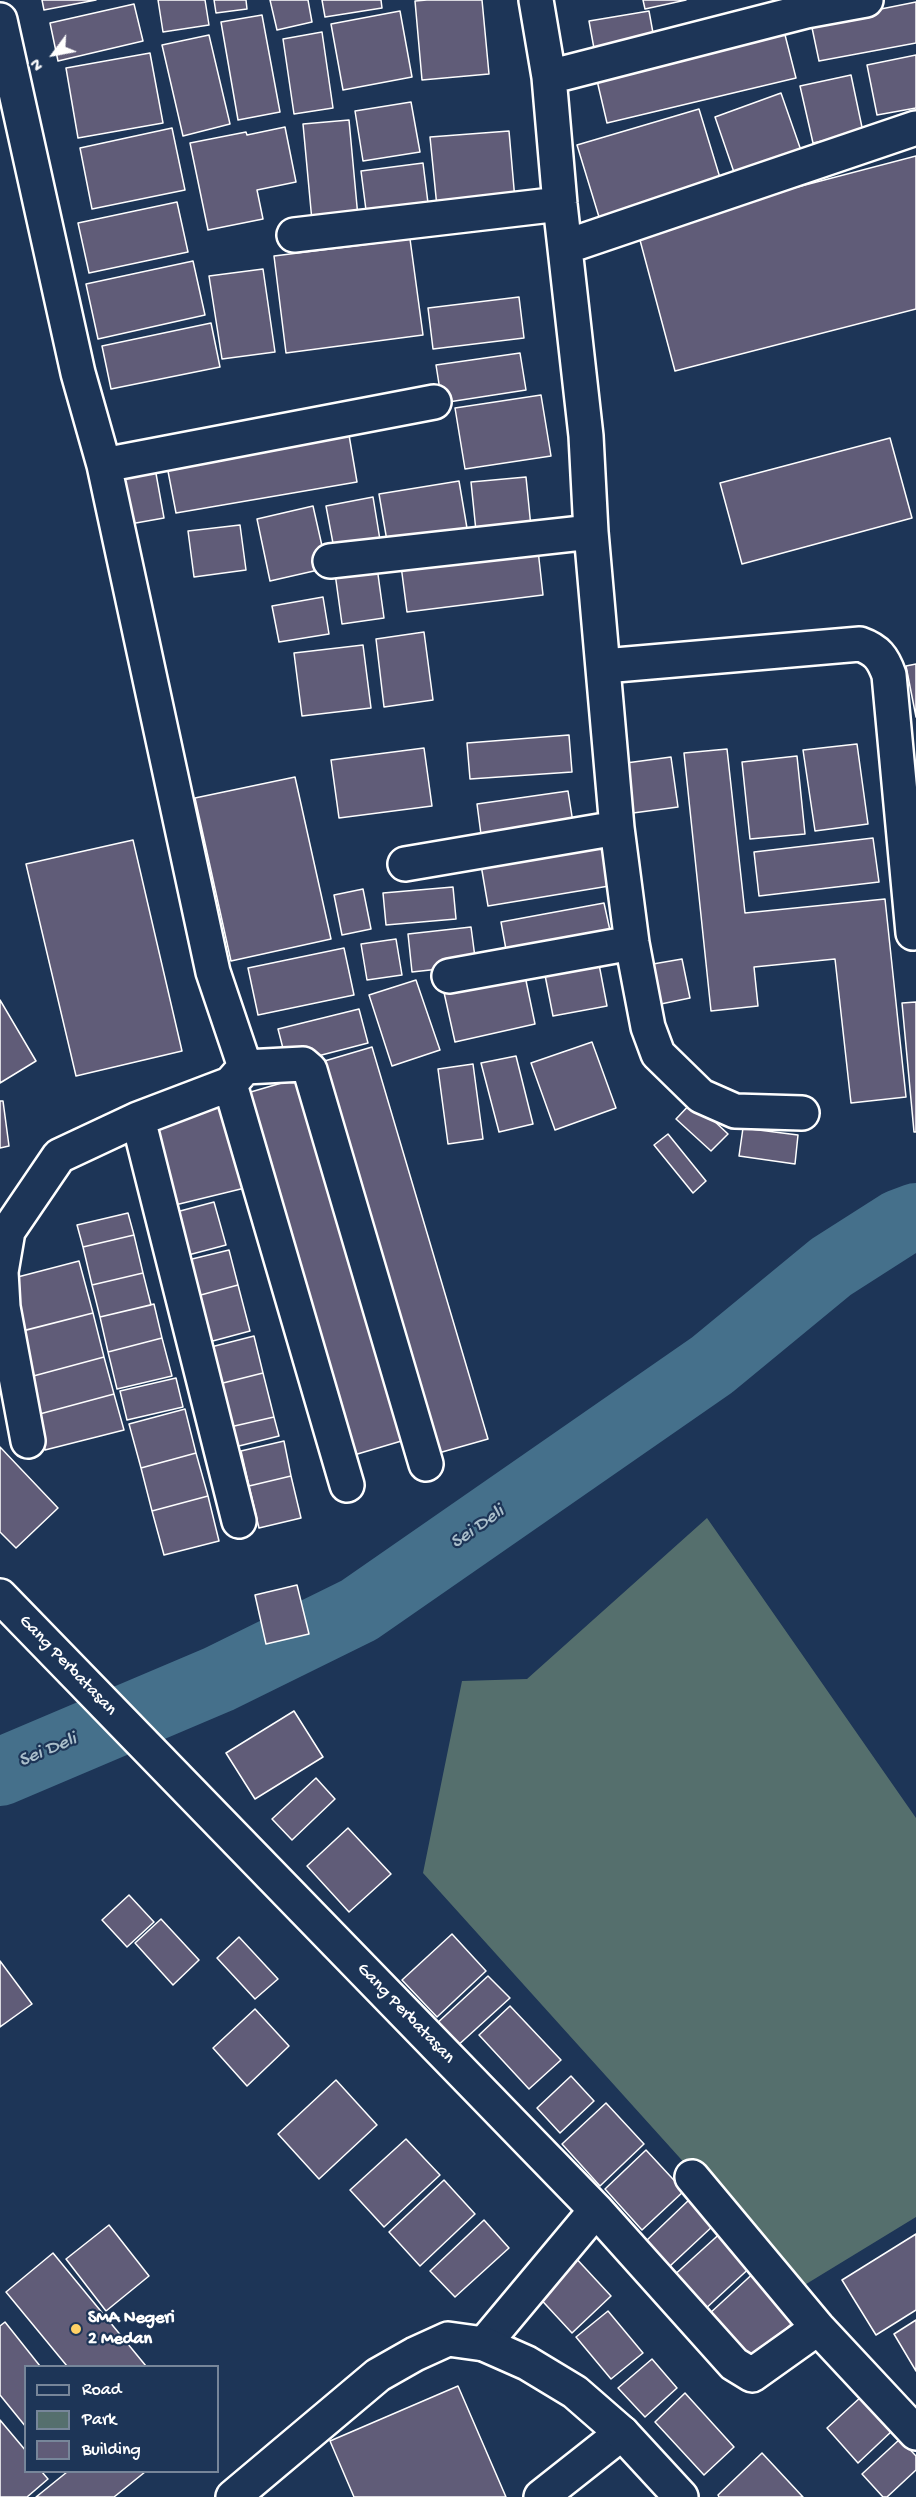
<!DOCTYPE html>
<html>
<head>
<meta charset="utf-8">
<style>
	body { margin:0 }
	#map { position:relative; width:916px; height:2497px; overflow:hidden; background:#1d3557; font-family:"Gochi Hand",sans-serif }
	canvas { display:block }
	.legend { position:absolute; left:24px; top:2365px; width:195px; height:108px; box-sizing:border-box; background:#1d3557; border:2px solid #77869a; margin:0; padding:8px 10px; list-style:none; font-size:18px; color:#fff }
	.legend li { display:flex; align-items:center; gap:12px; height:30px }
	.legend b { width:30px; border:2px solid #77869a }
	.north { position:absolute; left:24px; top:24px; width:60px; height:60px; -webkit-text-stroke:4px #1d3557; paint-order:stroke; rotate:238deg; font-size:16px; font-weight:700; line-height:24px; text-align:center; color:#fff }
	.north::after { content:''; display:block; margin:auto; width:21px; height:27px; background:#fff; clip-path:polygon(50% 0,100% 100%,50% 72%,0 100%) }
</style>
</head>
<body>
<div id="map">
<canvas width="916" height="2497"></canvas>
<ul class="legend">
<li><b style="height:8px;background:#1d3557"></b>Road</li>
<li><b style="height:16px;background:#556f6d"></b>Park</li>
<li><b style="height:16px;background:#605c78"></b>Building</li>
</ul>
<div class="north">N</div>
</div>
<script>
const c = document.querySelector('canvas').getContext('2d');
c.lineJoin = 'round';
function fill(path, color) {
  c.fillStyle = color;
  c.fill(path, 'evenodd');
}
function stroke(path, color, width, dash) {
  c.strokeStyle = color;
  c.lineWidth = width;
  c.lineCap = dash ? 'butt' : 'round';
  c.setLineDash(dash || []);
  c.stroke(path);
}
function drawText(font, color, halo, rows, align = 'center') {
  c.font = font + ' "Gochi Hand",sans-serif';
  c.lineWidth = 4.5;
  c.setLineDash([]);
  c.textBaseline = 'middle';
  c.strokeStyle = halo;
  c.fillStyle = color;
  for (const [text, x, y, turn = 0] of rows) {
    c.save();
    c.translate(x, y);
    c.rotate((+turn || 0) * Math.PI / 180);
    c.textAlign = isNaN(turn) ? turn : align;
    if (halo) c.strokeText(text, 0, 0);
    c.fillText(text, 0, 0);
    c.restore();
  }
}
fill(new Path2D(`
	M 707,1518 L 916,1818 L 916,2217 L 798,2289 L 423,1873 L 462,1681 L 527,1679 Z`), '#556f6d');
stroke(new Path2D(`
	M 0,1772 L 219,1679 L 359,1610 L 712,1365 L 831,1267 L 900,1223 L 916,1217`), '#45708b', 68);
const building = new Path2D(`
	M 42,0 L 96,0 L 44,10 Z
	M 158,0 L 205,0 L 209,25 L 163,32 Z
	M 214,0 L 246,0 L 247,9 L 216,13 Z
	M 270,0 L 308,0 L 312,22 L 277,30 Z
	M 322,0 L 381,0 L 382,8 L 325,17 Z
	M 427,0 L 482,0 L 489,74 L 422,80 L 415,1 Z
	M 643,0 L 686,0 L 645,9 Z
	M 916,2 L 916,43 L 819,61 L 811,23 Z
	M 134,4 L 143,41 L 58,61 L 50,23 Z
	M 400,11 L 412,77 L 343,90 L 331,24 Z
	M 649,11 L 655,44 L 595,54 L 589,21 Z
	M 262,15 L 280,112 L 238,120 L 221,22 Z
	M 783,27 L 796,78 L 607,123 L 595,72 Z
	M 322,32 L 333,108 L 294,114 L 283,39 Z
	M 209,35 L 230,124 L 183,136 L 162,45 Z
	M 150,53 L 163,123 L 78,138 L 66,68 Z
	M 916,55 L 916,108 L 877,115 L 867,65 Z
	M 851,75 L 863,132 L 813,143 L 800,86 Z
	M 781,93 L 804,159 L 737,181 L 715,117 Z
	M 411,102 L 420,152 L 363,161 L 355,111 Z
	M 699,109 L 721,181 L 599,217 L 577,145 Z
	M 349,120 L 358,217 L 312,221 L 303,124 Z
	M 285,127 L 296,182 L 257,190 L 263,219 L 208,230 L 190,143 L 246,132 L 247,135 Z
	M 172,128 L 185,190 L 92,209 L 80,148 Z
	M 509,131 L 515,200 L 437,207 L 430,137 Z
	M 916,156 L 916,309 L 675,371 L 637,229 Z
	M 423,163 L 429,211 L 367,218 L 361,171 Z
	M 177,202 L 188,252 L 89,273 L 78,223 Z
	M 410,239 L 423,335 L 286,353 L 274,256 Z
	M 193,261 L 205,315 L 98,339 L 86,284 Z
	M 263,269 L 275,352 L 222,359 L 209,276 Z
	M 519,297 L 524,338 L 433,349 L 428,308 Z
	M 211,323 L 220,367 L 111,389 L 102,346 Z
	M 520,353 L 526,390 L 442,403 L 436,365 Z
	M 541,395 L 551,456 L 465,469 L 455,408 Z
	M 349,435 L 357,482 L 176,513 L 167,466 Z
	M 890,438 L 912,518 L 742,564 L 720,483 Z
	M 155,468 L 164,518 L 119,526 L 110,476 Z
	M 526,477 L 531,527 L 476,531 L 471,482 Z
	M 459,481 L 468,534 L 388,547 L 379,494 Z
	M 373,497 L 381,546 L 335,554 L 326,506 Z
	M 313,506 L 327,568 L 270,581 L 257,519 Z
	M 240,525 L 246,570 L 194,577 L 188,531 Z
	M 537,541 L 543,595 L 407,612 L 400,558 Z
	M 376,560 L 384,618 L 342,624 L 334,566 Z
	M 323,597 L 329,634 L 279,642 L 272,606 Z
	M 424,632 L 433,700 L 384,707 L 376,639 Z
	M 363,645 L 371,708 L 302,716 L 294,653 Z
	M 916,664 L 916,717 L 906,666 Z
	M 569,735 L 572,772 L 470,779 L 467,743 Z
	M 857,744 L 868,824 L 815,831 L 803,750 Z
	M 424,748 L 432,806 L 339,818 L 331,760 Z
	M 727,749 L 745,913 L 885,899 L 906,1097 L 851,1103 L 835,959 L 754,967 L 758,1006 L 711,1011 L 684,753 Z
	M 797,756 L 805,834 L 750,839 L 742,762 Z
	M 671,757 L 678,807 L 633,813 L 626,763 Z
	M 295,777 L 331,939 L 231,961 L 195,798 Z
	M 568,791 L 574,829 L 482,842 L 477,804 Z
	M 873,838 L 879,882 L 759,896 L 754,852 Z
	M 601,839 L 609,886 L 488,906 L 480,859 Z
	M 133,840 L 182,1051 L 76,1076 L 26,864 Z
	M 453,887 L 456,919 L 386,925 L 383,893 Z
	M 363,889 L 371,929 L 342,935 L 334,895 Z
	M 604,903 L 611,935 L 507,955 L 501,922 Z
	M 471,927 L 476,965 L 412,972 L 408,934 Z
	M 396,939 L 402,975 L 367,980 L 361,944 Z
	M 344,948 L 354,995 L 258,1015 L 248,968 Z
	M 598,959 L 607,1006 L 553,1016 L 544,970 Z
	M 682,959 L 690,998 L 661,1004 L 653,964 Z
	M 524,971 L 535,1024 L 455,1042 L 443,988 Z
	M 416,980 L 440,1050 L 392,1066 L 369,995 Z
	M 0,1000 L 36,1061 L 0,1083 Z
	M 916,1002 L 916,1132 L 914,1132 L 902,1003 Z
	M 359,1009 L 368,1043 L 287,1064 L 278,1029 Z
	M 592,1042 L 616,1108 L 555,1130 L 531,1063 Z
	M 372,1047 L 488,1439 L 428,1456 L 311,1065 Z
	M 516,1056 L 533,1124 L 499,1132 L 481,1063 Z
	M 473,1064 L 483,1139 L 448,1144 L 438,1069 Z
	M 309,1075 L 415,1437 L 344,1458 L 237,1096 Z
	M 0,1101 L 3,1101 L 9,1146 L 0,1148 Z
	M 693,1101 L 728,1134 L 711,1151 L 676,1119 Z
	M 228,1105 L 249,1187 L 171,1206 L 151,1124 Z
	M 743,1128 L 798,1135 L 795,1164 L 739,1156 Z
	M 668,1134 L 706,1181 L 693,1193 L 654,1145 Z
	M 214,1202 L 226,1245 L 177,1258 L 165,1215 Z
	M 128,1213 L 134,1235 L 83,1247 L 77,1225 Z
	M 134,1235 L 143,1273 L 92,1285 L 83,1247 Z
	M 229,1250 L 238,1285 L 197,1296 L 188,1260 Z
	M 79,1261 L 93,1313 L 23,1331 L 10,1279 Z
	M 143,1273 L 151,1305 L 100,1317 L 92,1285 Z
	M 238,1285 L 250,1331 L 209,1342 L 197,1296 Z
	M 154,1304 L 162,1338 L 108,1352 L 100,1317 Z
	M 93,1313 L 104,1357 L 26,1378 L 14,1333 Z
	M 254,1336 L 263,1373 L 219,1384 L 211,1347 Z
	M 162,1338 L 172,1376 L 117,1389 L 108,1352 Z
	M 104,1357 L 114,1394 L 36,1415 L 26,1378 Z
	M 263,1373 L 274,1417 L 230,1427 L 219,1384 Z
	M 176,1378 L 183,1407 L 127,1420 L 120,1391 Z
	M 114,1394 L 124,1430 L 45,1450 L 36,1415 Z
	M 185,1409 L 196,1453 L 141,1468 L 129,1424 Z
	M 274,1417 L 279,1436 L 235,1447 L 230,1427 Z
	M 284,1441 L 291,1476 L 249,1486 L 241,1451 Z
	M 0,1447 L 58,1508 L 16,1548 L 0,1532 Z
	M 196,1453 L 208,1496 L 152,1511 L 141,1468 Z
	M 291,1476 L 301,1518 L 259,1528 L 249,1486 Z
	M 208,1496 L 219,1541 L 164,1555 L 152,1511 Z
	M 297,1585 L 309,1634 L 266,1644 L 255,1595 Z
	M 294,1711 L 323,1757 L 255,1799 L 226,1753 Z
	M 316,1778 L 335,1799 L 292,1840 L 272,1819 Z
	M 348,1828 L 391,1874 L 349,1912 L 307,1866 Z
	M 129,1895 L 154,1922 L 127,1947 L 102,1920 Z
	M 161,1919 L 199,1960 L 173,1985 L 135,1943 Z
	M 452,1934 L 486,1971 L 437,2017 L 402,1980 Z
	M 239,1937 L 278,1979 L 255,1999 L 217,1958 Z
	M 0,1961 L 32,2004 L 0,2027 Z
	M 488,1976 L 510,1998 L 455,2048 L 434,2026 Z
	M 510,2006 L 561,2060 L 529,2089 L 479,2035 Z
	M 255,2009 L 289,2046 L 247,2086 L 213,2048 Z
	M 571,2076 L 594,2101 L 560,2133 L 537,2108 Z
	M 336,2080 L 377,2125 L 319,2179 L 278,2134 Z
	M 606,2103 L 644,2144 L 600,2186 L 562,2144 Z
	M 406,2139 L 440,2175 L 384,2227 L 350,2190 Z
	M 646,2150 L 684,2191 L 642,2230 L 605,2189 Z
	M 444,2180 L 475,2214 L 420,2266 L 389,2232 Z
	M 691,2198 L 715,2224 L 670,2266 L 646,2241 Z
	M 484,2220 L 509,2248 L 455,2297 L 430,2271 Z
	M 109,2225 L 149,2276 L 106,2311 L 66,2259 Z
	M 725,2229 L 755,2263 L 702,2312 L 671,2278 Z
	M 916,2234 L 916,2310 L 876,2335 L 842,2280 Z
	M 53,2253 L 146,2366 L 67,2366 L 6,2292 Z
	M 573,2255 L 611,2296 L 572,2333 L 534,2292 Z
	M 758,2269 L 801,2315 L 752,2360 L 709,2314 Z
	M 608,2311 L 643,2353 L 611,2379 L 576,2337 Z
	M 916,2320 L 916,2371 L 894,2334 Z
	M 5,2322 L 40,2366 L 26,2366 L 26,2427 L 0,2395 L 0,2326 Z
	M 652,2359 L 677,2388 L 645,2417 L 618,2388 Z
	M 458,2386 L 506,2497 L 354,2497 L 330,2441 Z
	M 685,2393 L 734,2447 L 704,2475 L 655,2422 Z
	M 862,2396 L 893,2430 L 858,2463 L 827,2428 Z
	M 0,2420 L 26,2451 L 26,2472 L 42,2472 L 48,2479 L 27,2497 L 0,2497 Z
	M 900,2439 L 916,2456 L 916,2470 L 887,2497 L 883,2497 L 862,2474 Z
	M 762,2453 L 803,2497 L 719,2497 L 718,2495 Z
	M 67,2472 L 145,2472 L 114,2497 L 36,2497 Z`);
fill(building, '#605c78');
stroke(building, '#fff', 1.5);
const minor = new Path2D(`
	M 536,0 L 549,77 L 560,204 L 586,436 L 591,532 L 617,828 L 632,943 L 648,1027 L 658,1054 L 701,1096 L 735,1111 L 802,1113
	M 0,20 L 78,373 L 104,465 L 213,972 L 245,1067 L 303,1064 L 310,1070 L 426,1464
	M 549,77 L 806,11 L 866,0
	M 294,235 L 560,204
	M 565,247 L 916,128
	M 104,465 L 434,402
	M 330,561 L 591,532
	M 604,666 L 860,644 C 877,650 883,658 889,675 L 913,933
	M 405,864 L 617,828
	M 449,976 L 632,943
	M 230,1084 L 347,1485
	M 138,1119 L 239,1521
	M 28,1441 L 3,1307 L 1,1272 L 8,1231 L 59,1156 L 138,1119 L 230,1084 L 245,1067
	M 0,1596 L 596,2210 L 734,2364 L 752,2375 L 818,2328
	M 692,2177 L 818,2328 L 916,2433
	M 484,2344 L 596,2210
	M 541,2497 L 622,2433`);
const secondary = new Path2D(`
	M 233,2497 L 378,2375 L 415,2354 L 448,2339 L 484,2344 L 527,2363 L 575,2392 L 622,2433 L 681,2497`);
stroke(minor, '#fff', 38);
stroke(secondary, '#fff', 38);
stroke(minor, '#1d3557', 33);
stroke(secondary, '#1d3557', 33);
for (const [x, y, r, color] of [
	[76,2329,6,"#ffd166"]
]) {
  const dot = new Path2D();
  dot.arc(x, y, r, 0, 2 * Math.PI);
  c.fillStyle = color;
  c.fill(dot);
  stroke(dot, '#1d3557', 2);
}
drawText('18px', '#fff', '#1d3557', [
	["Gang Perbatasan",67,1666,46],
	["Gang Perbatasan",405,2014,46]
]);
drawText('bold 18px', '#fff', '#1d3557', [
	["SMA Negeri",88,2319],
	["2 Medan",88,2340]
], 'left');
drawText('italic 20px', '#abbfcb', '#1d3557', [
	["Sei Deli",478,1528,-35],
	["Sei Deli",48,1751,-23]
]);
</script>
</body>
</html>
